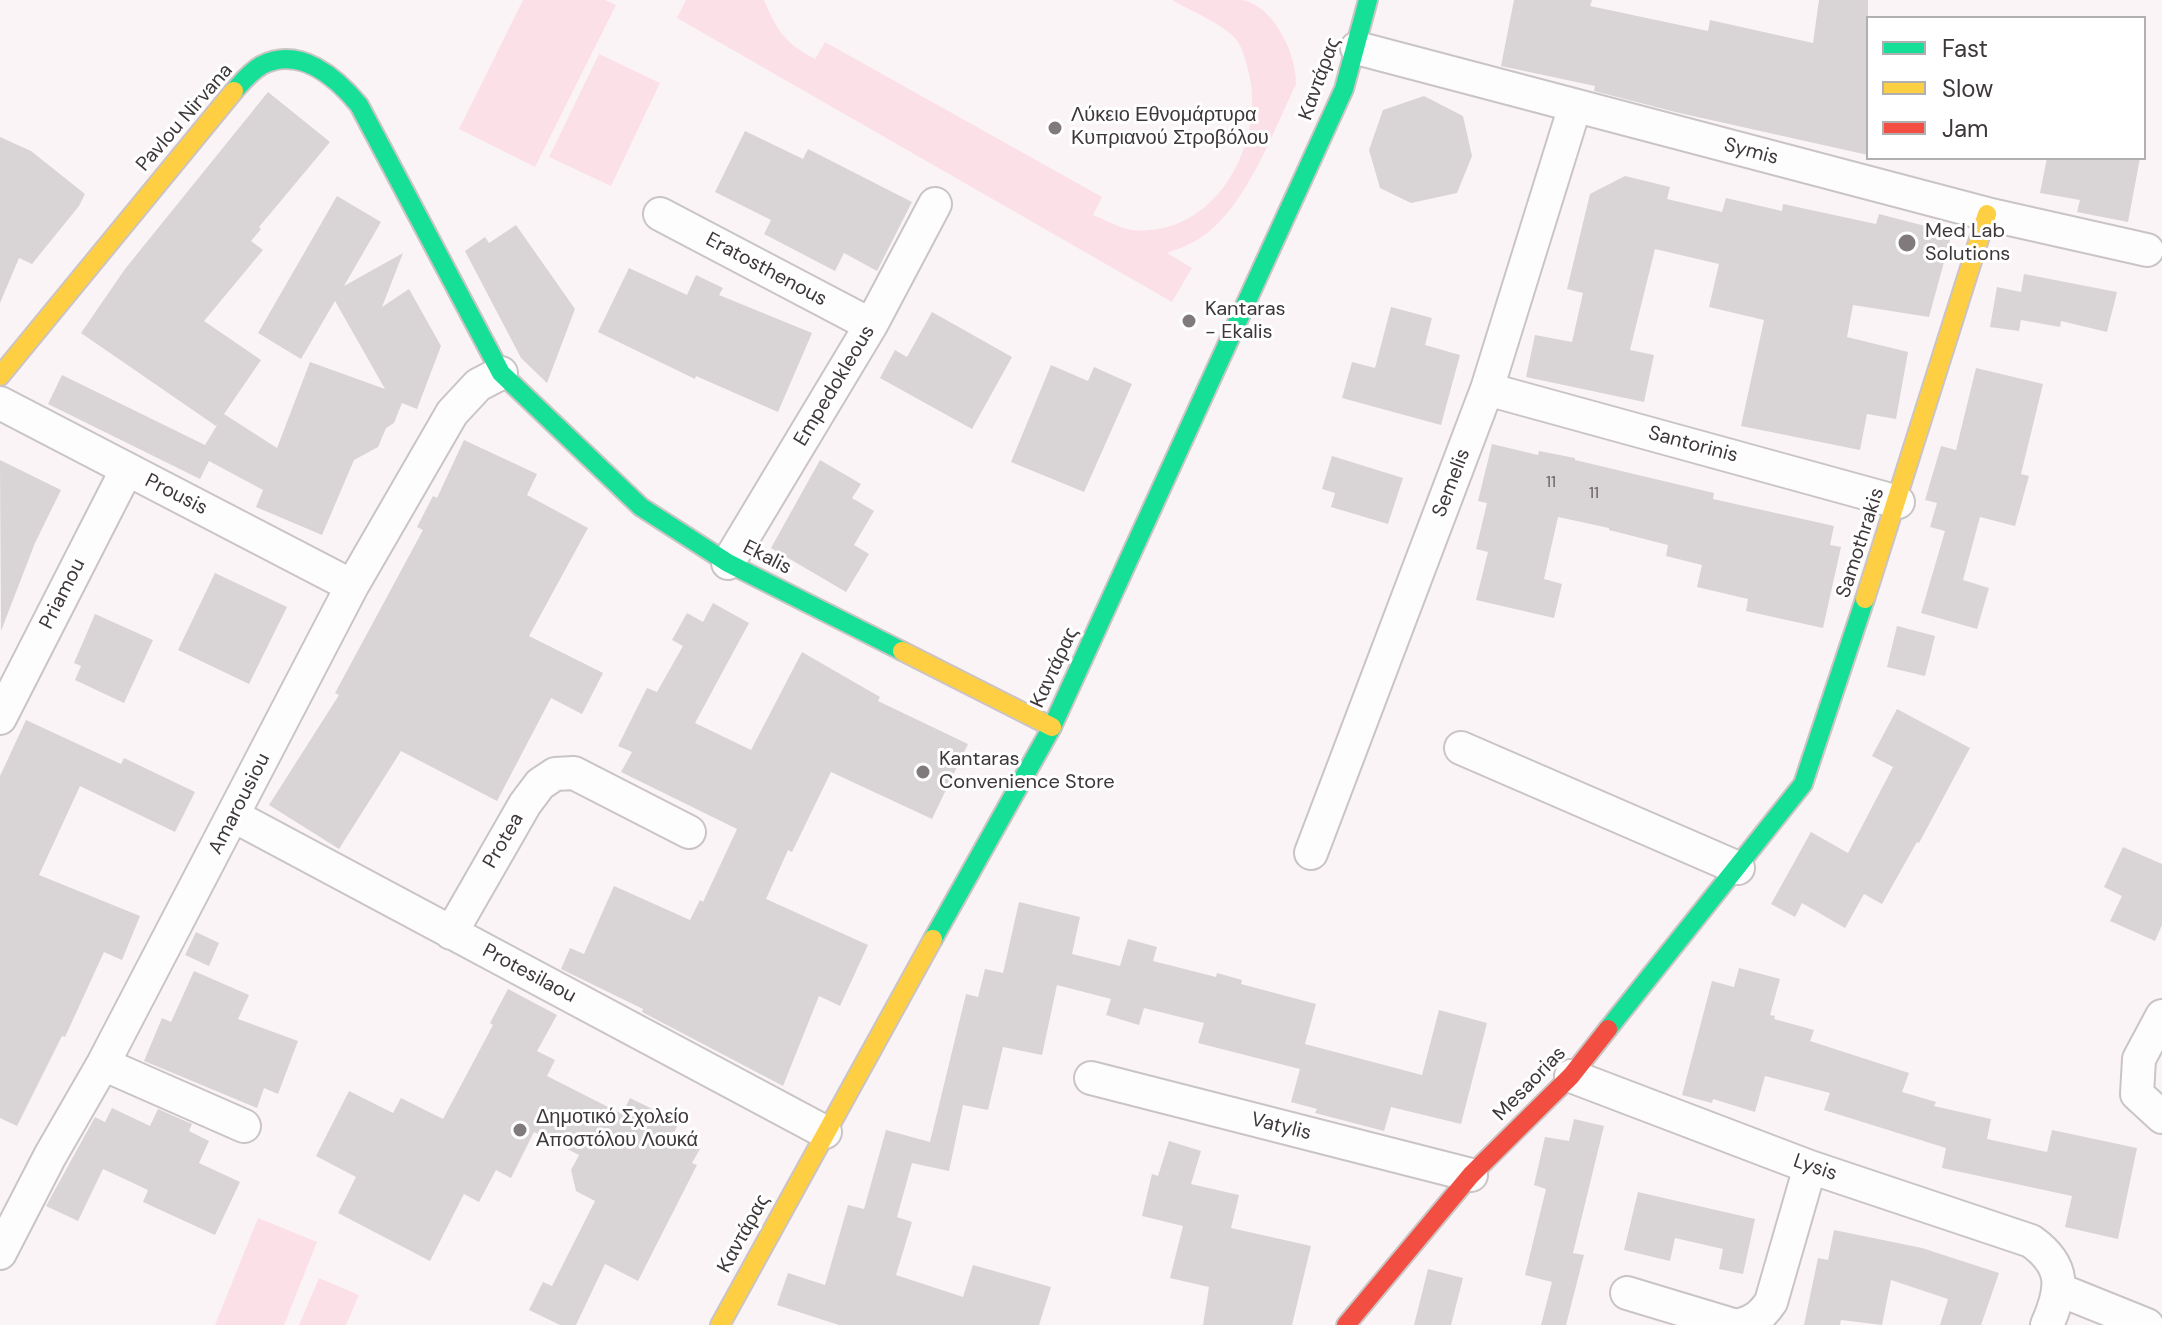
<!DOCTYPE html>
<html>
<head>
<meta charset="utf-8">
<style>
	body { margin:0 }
	#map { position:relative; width:2162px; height:1325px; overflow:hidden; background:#fbf4f6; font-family:"DM Sans",sans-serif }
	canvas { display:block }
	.legend { position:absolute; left:1866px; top:16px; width:280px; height:144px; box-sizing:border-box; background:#fff; border:2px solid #b2afb0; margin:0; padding:10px 14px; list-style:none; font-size:24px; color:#3e383a }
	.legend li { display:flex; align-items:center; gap:16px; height:40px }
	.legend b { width:40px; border:2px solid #b2afb0 }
</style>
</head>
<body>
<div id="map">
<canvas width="2162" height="1325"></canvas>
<ul class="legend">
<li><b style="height:10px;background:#16e098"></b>Fast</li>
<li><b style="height:10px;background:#ffcf43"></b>Slow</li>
<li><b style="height:10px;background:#f24e42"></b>Jam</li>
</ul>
</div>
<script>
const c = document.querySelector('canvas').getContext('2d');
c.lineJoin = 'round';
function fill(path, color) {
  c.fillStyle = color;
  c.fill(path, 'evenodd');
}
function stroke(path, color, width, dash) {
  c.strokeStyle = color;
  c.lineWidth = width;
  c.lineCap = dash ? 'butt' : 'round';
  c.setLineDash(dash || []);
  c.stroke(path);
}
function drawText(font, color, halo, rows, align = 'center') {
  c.font = font + ' "DM Sans",sans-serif';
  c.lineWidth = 6;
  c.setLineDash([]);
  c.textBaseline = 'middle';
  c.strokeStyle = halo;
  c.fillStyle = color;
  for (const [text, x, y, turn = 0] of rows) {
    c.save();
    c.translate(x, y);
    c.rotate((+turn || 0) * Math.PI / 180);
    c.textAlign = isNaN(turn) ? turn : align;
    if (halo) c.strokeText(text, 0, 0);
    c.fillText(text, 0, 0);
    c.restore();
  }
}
fill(new Path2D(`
	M 523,0 L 605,0 L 616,5 L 535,167 L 459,129 Z
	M 686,0 L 764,0 C 777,31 785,43 815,59 L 825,42 L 1102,197 L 1093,215 C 1104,219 1115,226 1127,229 C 1138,232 1152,230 1163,228 C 1226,214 1261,138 1250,78 C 1247,66 1243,47 1235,38 C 1219,22 1191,11 1172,0 C 1194,0 1219,0 1241,0 C 1273,4 1297,54 1296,84 C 1274,130 1248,202 1206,234 C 1194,243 1181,248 1167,253 L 1192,268 L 1172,302 L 677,18 Z
	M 599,54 L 660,83 L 611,186 L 549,157 Z
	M 258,1218 L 317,1242 L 284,1325 L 215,1325 Z
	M 319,1278 L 359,1295 L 346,1325 L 299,1325 Z`), '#fce0e8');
fill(new Path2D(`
	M 1514,0 L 1592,0 L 1590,6 L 1708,31 L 1710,20 L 1813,43 L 1819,0 L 1868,0 L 1868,155 L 1675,112 L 1594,91 L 1595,86 L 1501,66 Z
	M 268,92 L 330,142 L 259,227 L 261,229 L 251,241 L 263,250 L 204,321 L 261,360 L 224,414 L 277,448 L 310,362 L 385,389 L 335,301 L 301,359 L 258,333 L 337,196 L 381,222 L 344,286 L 403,253 L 382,307 L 409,289 L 441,346 L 417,409 L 402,403 L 394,423 L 386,428 L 378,447 L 354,460 L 322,535 L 256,507 L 263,490 L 209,461 L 200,479 L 48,404 L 62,375 L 205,445 L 219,422 L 216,426 L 81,333 L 125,269 Z
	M 1424,96 L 1463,116 L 1472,156 L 1457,193 L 1411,203 L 1380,188 L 1369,150 L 1383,110 Z
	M 745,131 L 803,159 L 808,149 L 912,202 L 877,271 L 844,253 L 835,271 L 764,234 L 771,220 L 715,192 Z
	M 0,137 L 31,151 L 85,194 L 79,206 L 32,264 L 19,258 L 0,303 Z
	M 2047,158 L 2140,158 L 2128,222 L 2077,212 L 2080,200 L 2040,193 Z
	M 1625,176 L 1670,187 L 1667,199 L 1722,212 L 1726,198 L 1782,211 L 1783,204 L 1876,224 L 1879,214 L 1952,233 L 1929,317 L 1853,305 L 1847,337 L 1908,352 L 1896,419 L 1867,414 L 1860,450 L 1741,426 L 1764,320 L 1709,307 L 1719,264 L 1655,249 L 1630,350 L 1654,355 L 1644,402 L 1526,377 L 1535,335 L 1572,342 L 1583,293 L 1567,289 L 1590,194 Z
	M 516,225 L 575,309 L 547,383 L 521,358 L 465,251 L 485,237 L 489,243 Z
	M 629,268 L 687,295 L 696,275 L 723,288 L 719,295 L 812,333 L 778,412 L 696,376 L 695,379 L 598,332 Z
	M 2024,274 L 2117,292 L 2107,332 L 2061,321 L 2060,327 L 2021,320 L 2019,331 L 1990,327 L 1997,287 L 2021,292 Z
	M 1391,307 L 1432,318 L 1425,345 L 1460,355 L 1441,425 L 1342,398 L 1352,362 L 1375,368 Z
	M 932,312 L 1012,357 L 972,429 L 880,378 L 895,350 L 907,357 Z
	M 1051,365 L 1088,381 L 1094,367 L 1132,384 L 1084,492 L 1011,462 Z
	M 1976,368 L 2043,384 L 2021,474 L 2029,476 L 2015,526 L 1980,517 L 1963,580 L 1989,588 L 1977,629 L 1921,613 L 1945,531 L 1930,527 L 1937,503 L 1925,500 L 1941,446 L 1956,450 Z
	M 464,440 L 537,474 L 527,495 L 588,528 L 529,636 L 603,673 L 582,714 L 551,698 L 497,801 L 401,751 L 339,849 L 269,805 L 339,695 L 335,693 L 423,530 L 417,527 L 433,496 L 437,498 Z
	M 1492,444 L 1538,455 L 1539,451 L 1575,458 L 1575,460 L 1714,493 L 1713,499 L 1834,526 L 1830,545 L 1841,547 L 1823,628 L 1746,611 L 1748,599 L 1697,587 L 1702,565 L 1666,556 L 1668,545 L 1609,530 L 1609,528 L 1558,517 L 1544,579 L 1562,584 L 1554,618 L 1476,600 L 1488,552 L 1476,549 L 1487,503 L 1478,501 Z
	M 1332,456 L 1403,478 L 1388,524 L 1331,507 L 1335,493 L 1322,489 Z
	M 0,460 L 61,490 L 35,543 L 1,631 Z
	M 820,460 L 861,484 L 852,498 L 874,511 L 854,545 L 869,554 L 846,592 L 771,548 Z
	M 215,573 L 287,607 L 249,684 L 178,650 Z
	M 713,603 L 749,623 L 695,723 L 751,750 L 802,652 L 880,697 L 878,701 L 968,744 L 932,819 L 831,772 L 792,852 L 788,850 L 766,899 L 868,945 L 840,1006 L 819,996 L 783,1086 L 642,1012 L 643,1009 L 561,969 L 570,948 L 584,954 L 614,886 L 690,920 L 700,900 L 703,902 L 737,829 L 621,772 L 632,752 L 618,746 L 647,688 L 657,692 L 683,646 L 672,640 L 687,613 L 703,622 Z
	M 95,614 L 153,640 L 124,703 L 75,680 L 81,666 L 74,663 Z
	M 1897,626 L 1935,636 L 1925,676 L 1887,667 Z
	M 1897,709 L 1970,748 L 1919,843 L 1917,842 L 1882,904 L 1864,894 L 1845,928 L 1802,903 L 1795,917 L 1771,904 L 1811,832 L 1848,853 L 1893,767 L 1872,756 Z
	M 26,720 L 121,764 L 124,758 L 195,792 L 175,832 L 80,786 L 39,875 L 140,916 L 122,960 L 104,952 L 65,1037 L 62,1036 L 17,1126 L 0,1118 L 0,776 Z
	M 2123,847 L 2162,864 L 2162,925 L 2155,941 L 2110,921 L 2122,896 L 2104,887 Z
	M 1019,902 L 1080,917 L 1072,954 L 1120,966 L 1128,939 L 1157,947 L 1153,961 L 1216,977 L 1217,973 L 1242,980 L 1241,984 L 1316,1004 L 1305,1044 L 1422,1075 L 1439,1010 L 1487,1023 L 1461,1124 L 1391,1107 L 1384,1131 L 1315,1113 L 1317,1109 L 1291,1102 L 1300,1069 L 1198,1043 L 1204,1023 L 1144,1008 L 1139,1025 L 1106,1015 L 1111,999 L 1057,985 L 1042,1055 L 1003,1047 L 988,1110 L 963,1105 L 949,1171 L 912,1163 L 897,1217 L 912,1222 L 896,1275 L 963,1297 L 973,1265 L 1051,1287 L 1039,1325 L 839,1325 L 777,1305 L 788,1273 L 825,1285 L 848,1205 L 864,1209 L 886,1130 L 930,1142 L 966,994 L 978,997 L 985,969 L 1003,973 Z
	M 196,932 L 219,943 L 209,966 L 185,955 Z
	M 1739,968 L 1780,979 L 1770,1015 L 1775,1016 L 1774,1019 L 1814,1030 L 1810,1041 L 1909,1073 L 1902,1092 L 1936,1102 L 1934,1106 L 1991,1119 L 1987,1139 L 2047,1152 L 2052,1130 L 2137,1148 L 2118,1239 L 2065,1227 L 2072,1196 L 1942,1168 L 1946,1148 L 1824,1110 L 1830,1093 L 1765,1076 L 1755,1112 L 1713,1099 L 1712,1103 L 1682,1095 L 1712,981 L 1734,987 Z
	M 194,971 L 249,995 L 238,1019 L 298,1041 L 278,1094 L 264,1088 L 257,1108 L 144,1061 L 162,1018 L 171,1022 Z
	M 508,989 L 557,1015 L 537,1051 L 555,1060 L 547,1076 L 622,1114 L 630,1098 L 679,1122 L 673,1135 L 700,1149 L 692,1163 L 697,1165 L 638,1281 L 605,1264 L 576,1325 L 560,1325 L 529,1310 L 543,1282 L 552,1286 L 595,1201 L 576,1191 L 571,1170 L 579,1155 L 534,1132 L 511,1178 L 496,1170 L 479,1202 L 464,1194 L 430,1261 L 338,1213 L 356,1177 L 316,1156 L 349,1091 L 393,1113 L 401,1098 L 443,1119 L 493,1025 L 490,1023 Z
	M 112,1108 L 150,1126 L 158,1109 L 192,1124 L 189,1131 L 209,1141 L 199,1163 L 240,1182 L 215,1235 L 143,1202 L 148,1190 L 103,1169 L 78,1221 L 46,1206 L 95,1117 L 105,1122 Z
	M 1574,1119 L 1604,1126 L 1573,1253 L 1584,1255 L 1566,1325 L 1541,1325 L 1552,1282 L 1525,1275 L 1546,1189 L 1534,1185 L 1545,1137 L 1569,1141 Z
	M 1169,1141 L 1201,1151 L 1191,1184 L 1239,1195 L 1231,1228 L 1311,1246 L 1292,1325 L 1203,1325 L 1209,1287 L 1170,1278 L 1183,1226 L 1142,1216 L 1152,1174 L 1158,1176 Z
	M 1638,1192 L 1755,1219 L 1743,1274 L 1719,1269 L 1723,1249 L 1675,1238 L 1670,1261 L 1624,1250 Z
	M 1834,1230 L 1922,1248 L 1999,1273 L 1981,1325 L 1940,1325 L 1948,1299 L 1891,1280 L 1882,1325 L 1841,1320 L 1840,1325 L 1804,1325 L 1818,1258 L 1828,1260 Z
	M 1428,1269 L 1463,1278 L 1451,1325 L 1414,1325 Z`), '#d9d4d5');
const street = new Path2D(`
	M 1357,48 L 1987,214 L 2147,250
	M 660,214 L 871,325
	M 1487,389 L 1898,502
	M 0,403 L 352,586
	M 728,563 L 871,325 L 935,204
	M 0,718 L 127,469
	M 1461,748 L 1738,868
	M 234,816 L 825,1132
	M 1311,853 L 1487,389 L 1575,106
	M 451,933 L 525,804 L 540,784 L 555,774 L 574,773 L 689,832
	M 2162,1016 L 2139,1059 L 2137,1094 L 2162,1117
	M 103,1064 L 244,1126
	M 1571,1076 L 1810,1167 L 2031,1241 C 2066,1266 2063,1289 2047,1325
	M 1091,1078 L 1471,1175
	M 0,1253 L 50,1156 L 103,1064 L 352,586 L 452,413 L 478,385 L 501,373
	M 2060,1290 L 2147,1325
	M 1627,1293 L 1733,1325
	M 1740,1325 C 1755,1321 1762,1315 1771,1302 L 1810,1167`);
const fast = new Path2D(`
	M 234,91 C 242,82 251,71 262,65 C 300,46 336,77 359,105 L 501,373 L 641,507 L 728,563 L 902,651
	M 933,939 L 1052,727 L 1344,89 L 1368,0
	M 1608,1029 L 1803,784 L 1865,599`);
const slow = new Path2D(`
	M 0,376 L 234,91
	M 1865,599 L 1987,214
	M 902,651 L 1052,727
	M 720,1325 L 933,939`);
const jam = new Path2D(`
	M 1346,1325 L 1471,1175 L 1571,1076 L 1608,1029`);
stroke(street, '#cac4c5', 36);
stroke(fast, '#cac4c5', 22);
stroke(slow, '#cac4c5', 22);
stroke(jam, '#cac4c5', 22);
stroke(street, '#fefdfe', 32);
stroke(fast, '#16e098', 18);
stroke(slow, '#ffcf43', 18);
stroke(jam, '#f24e42', 18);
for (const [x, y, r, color] of [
	[1055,128,8,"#807a7c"],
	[1907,243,10,"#807a7c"],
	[1189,321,8,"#807a7c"],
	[923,772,8,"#807a7c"],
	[520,1130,8,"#807a7c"]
]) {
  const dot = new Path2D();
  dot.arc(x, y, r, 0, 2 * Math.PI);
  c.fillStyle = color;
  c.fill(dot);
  stroke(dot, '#fff', 3);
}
drawText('16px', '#655f61', null, [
	["11",1551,483],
	["11",1594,494]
]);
drawText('20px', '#3e383a', '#fff', [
	["Καντάρας",1320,79,-70],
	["Pavlou Nirvana",185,118,-49],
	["Symis",1751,152,15],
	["Eratosthenous",766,270,28],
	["Empedokleous",835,386,-59],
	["Santorinis",1693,445,15],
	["Semelis",1452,483,-69],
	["Prousis",176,495,27],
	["Samothrakis",1861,543,-72],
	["Ekalis",767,558,27],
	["Priamou",63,594,-63],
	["Καντάρας",1055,668,-65],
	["Amarousiou",240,804,-63],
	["Protea",504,841,-60],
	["Protesilaou",529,974,28],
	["Mesaorias",1530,1084,-46],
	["Vatylis",1281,1127,14],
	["Lysis",1815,1168,19],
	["Καντάρας",744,1234,-61]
]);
drawText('20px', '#3e383a', '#fff', [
	["Λύκειο Εθνομάρτυρα",1071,116],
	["Κυπριανού Στροβόλου",1071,139],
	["Med Lab",1925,232],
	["Solutions",1925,255],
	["Kantaras",1205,310],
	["- Ekalis",1205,333],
	["Kantaras",939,760],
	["Convenience Store",939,783],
	["Δημοτικό Σχολείο",536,1118],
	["Αποστόλου Λουκά",536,1141]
], 'left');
</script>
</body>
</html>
